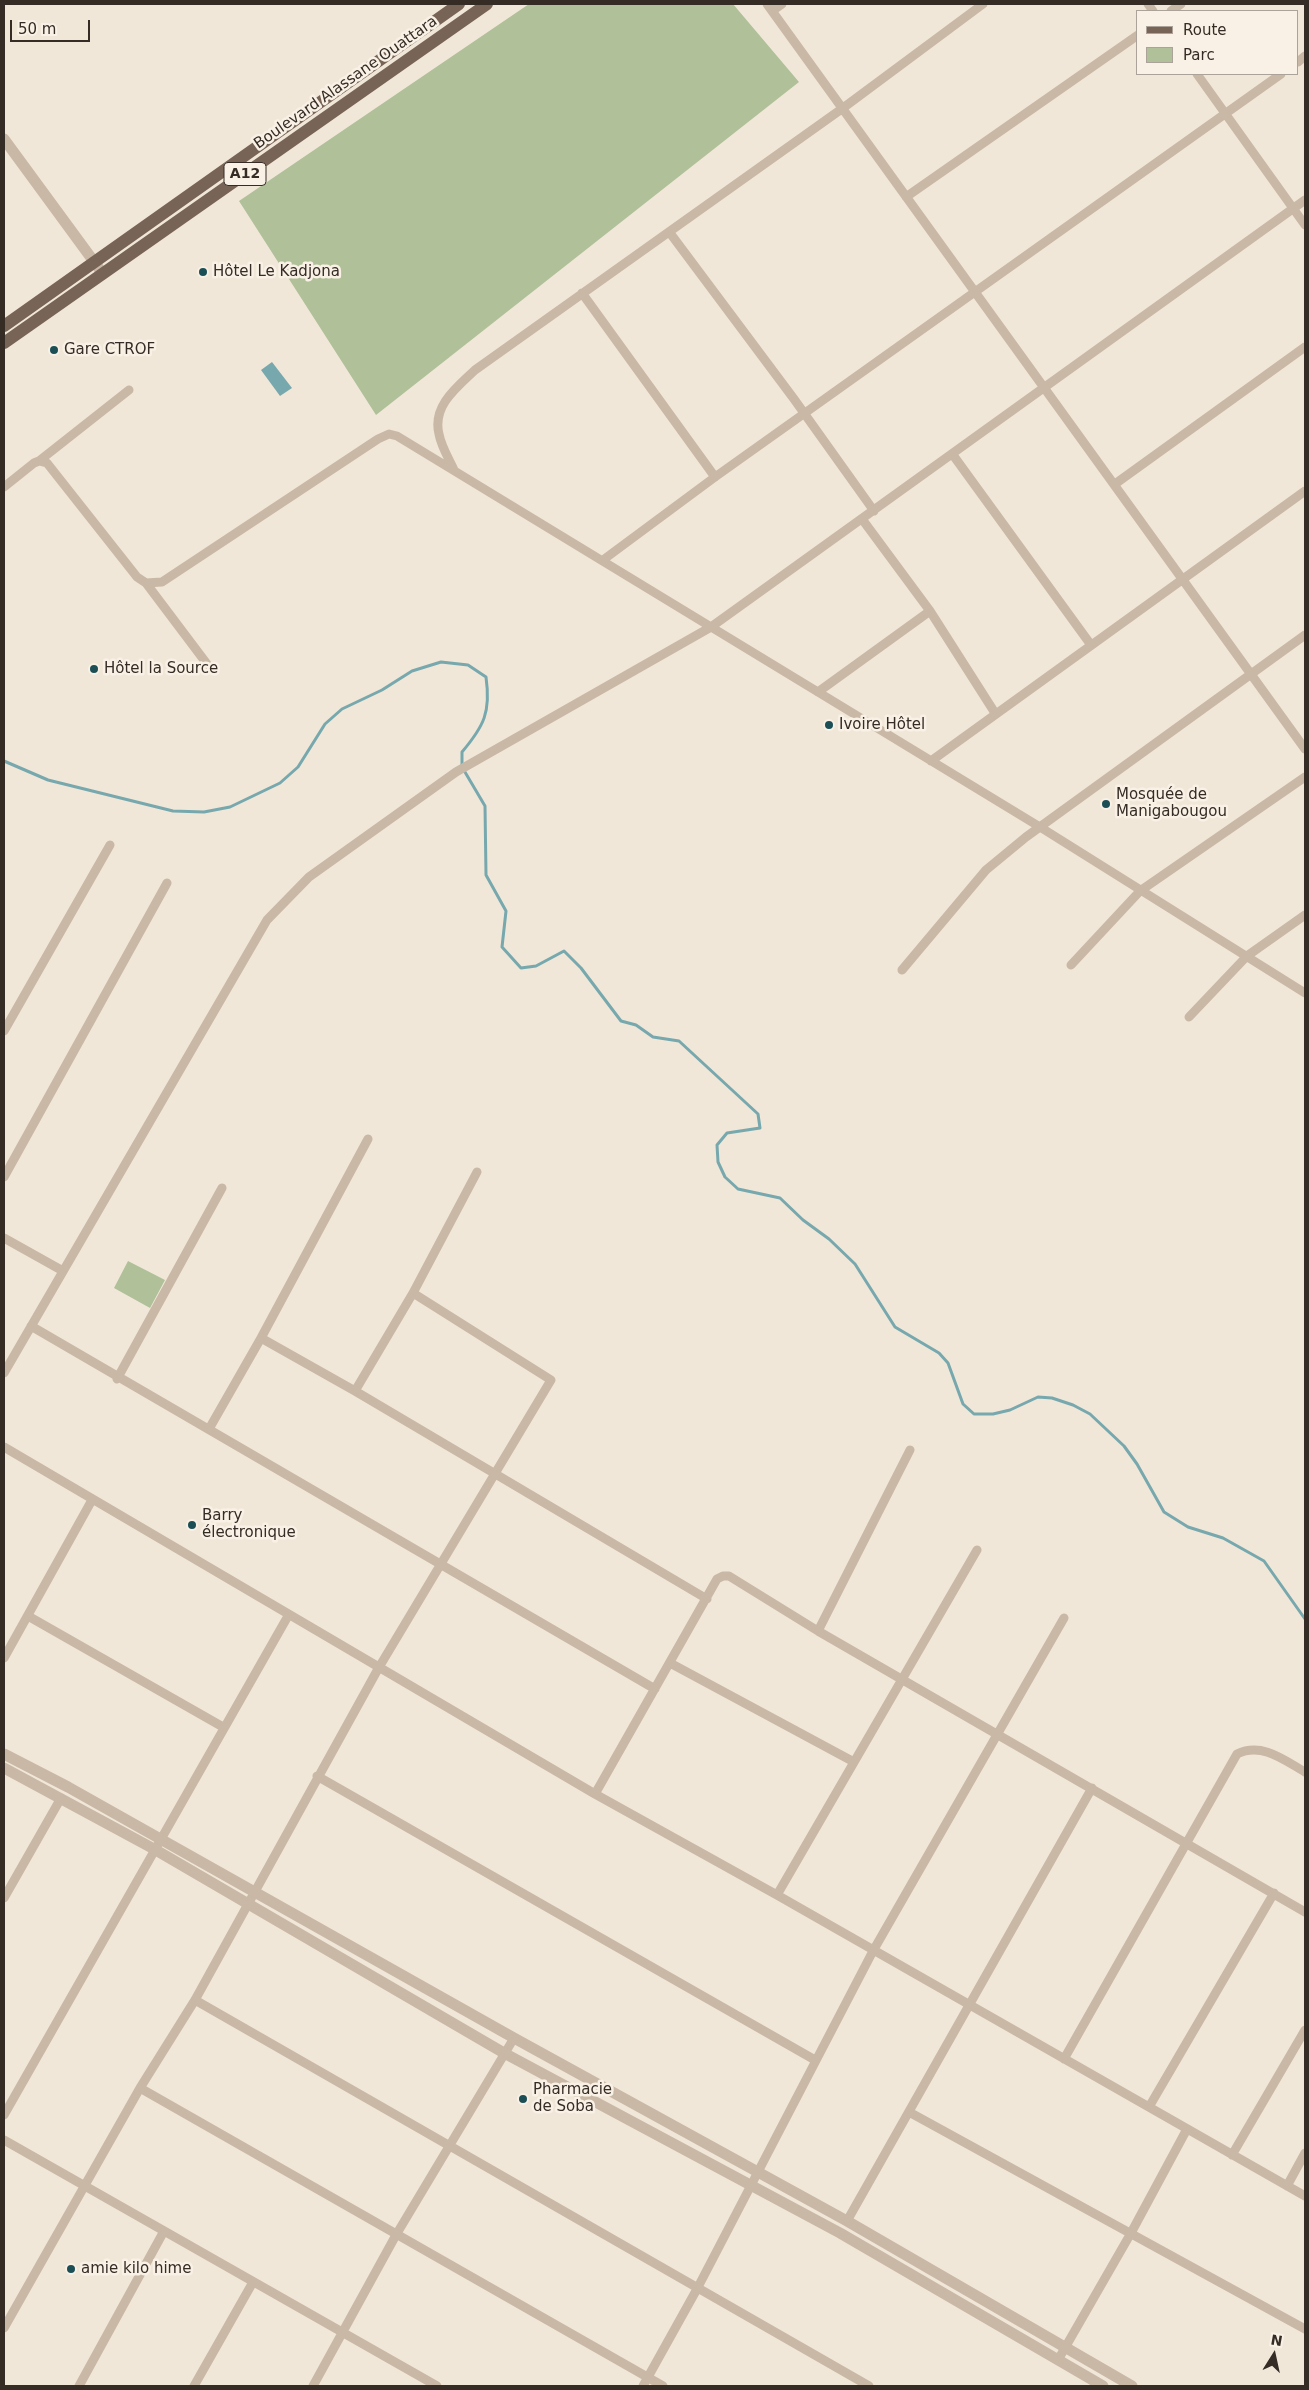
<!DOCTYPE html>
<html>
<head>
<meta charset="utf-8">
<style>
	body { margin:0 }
	#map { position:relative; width:1309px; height:2390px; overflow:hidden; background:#f1e7d8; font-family:"DejaVu Sans",sans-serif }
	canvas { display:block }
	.frame { position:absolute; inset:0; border:5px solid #352c26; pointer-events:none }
	.legend { position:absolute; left:1136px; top:10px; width:162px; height:65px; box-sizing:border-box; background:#f9f1e5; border:1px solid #aba299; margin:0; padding:6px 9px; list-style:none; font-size:15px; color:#352c26 }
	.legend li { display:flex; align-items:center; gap:10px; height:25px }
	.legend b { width:25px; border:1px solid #aba299 }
	.north { position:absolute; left:1249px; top:2330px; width:50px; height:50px; -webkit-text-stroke:4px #f9f1e5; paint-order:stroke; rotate:10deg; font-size:14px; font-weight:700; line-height:20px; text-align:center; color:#352c26 }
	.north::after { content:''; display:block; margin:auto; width:18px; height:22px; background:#352c26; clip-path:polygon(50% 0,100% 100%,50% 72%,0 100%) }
	.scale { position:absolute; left:10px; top:20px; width:80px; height:22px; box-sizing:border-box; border:2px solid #352c26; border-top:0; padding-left:6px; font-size:15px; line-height:18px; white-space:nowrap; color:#352c26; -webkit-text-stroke:4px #f9f1e5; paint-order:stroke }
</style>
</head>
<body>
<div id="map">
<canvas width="1309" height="2390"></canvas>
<div class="frame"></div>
<ul class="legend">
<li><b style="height:6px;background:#776457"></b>Route</li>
<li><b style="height:14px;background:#b0c099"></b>Parc</li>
</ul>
<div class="north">N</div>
<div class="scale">50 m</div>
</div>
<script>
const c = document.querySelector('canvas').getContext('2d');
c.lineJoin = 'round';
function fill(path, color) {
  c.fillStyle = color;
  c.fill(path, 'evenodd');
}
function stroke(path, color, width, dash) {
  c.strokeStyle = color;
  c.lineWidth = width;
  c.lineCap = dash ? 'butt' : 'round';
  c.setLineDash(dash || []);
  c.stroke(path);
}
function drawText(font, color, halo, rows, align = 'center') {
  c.font = font + ' "DejaVu Sans",sans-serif';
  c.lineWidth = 5;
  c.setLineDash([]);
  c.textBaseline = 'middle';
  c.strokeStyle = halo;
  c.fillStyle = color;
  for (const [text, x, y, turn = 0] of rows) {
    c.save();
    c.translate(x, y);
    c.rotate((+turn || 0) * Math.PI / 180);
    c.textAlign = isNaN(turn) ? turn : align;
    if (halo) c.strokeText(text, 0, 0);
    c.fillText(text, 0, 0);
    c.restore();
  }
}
fill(new Path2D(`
	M 529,4 L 733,4 L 799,82 L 376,415 L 239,201 Z
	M 128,1261 L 165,1280 L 150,1308 L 114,1288 Z`), '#b0c099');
fill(new Path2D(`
	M 272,362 L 292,388 L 280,396 L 261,370 Z`), '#77a8ae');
stroke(new Path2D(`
	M 4,761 L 48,780 L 173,811 L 204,812 L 230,807 L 280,783 L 298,767 L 325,724 L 342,709 L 382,690 L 412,671 L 441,662 L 468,665 L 486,677 C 491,712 484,726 462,752 L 462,767 L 485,806 L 486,875 L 506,911 L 502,947 L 521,968 L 536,966 L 564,951 L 581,968 L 621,1021 L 636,1025 L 653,1037 L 679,1041 L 758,1114 L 760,1128 L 727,1133 L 717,1145 L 718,1162 L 725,1177 L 738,1189 L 780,1198 L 803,1220 L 829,1239 L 855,1264 L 895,1327 L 939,1353 L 948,1363 L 963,1404 L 974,1414 L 993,1414 L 1010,1410 L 1038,1397 L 1052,1398 L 1073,1405 L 1090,1414 L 1124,1446 L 1137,1464 L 1164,1512 L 1188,1527 L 1223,1538 L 1264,1561 L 1305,1619`), '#77a8ae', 3);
stroke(new Path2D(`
	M 767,4 L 1305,749
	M 1148,4 L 1153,11
	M 772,11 L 782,4
	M 1171,11 L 1181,4
	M 1298,62 L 1305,56
	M 1197,74 L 1305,225
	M 906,197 L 1138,35
	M 670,233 L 794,399 L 874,511
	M 582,293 L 715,477
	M 953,455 L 1091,645
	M 39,461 L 129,390
	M 454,470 C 449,459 441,446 439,434 C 432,406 457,387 475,370 L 843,108 L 983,4
	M 1115,484 L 1305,347
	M 4,487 L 34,463 L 39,461 L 47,463 L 137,577 L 146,583 L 207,664
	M 862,519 L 930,611 L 995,713
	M 603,560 L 715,477 L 1281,74
	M 146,583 L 162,582 L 378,439 L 389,434 L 397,436 L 1040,827 L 1305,993
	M 818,692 L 930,611
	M 931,761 L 1305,491
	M 1071,965 L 1140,891 L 1305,777
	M 902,970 L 986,870 L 1026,837 L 1305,635
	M 1189,1017 L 1247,956 L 1305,915
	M 4,1031 L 110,845
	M 4,1177 L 167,883
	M 4,1238 L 63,1271
	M 31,1326 L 655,1689
	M 261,1338 L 355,1391 L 707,1599
	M 4,1373 L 267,920 L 309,877 L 456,772 L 711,627 L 1305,200
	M 117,1379 L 222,1188
	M 355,1391 L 413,1293 L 477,1172
	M 209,1429 L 261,1338 L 368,1139
	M 4,1447 L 595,1794 L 777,1895 L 1305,2196
	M 28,1616 L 223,1727
	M 818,1631 L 910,1450
	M 4,1658 L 92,1500
	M 670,1663 L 854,1762
	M 317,1776 L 815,2060
	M 595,1794 L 717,1579 L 723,1576 L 729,1576 L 818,1631 L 1305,1912
	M 777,1895 L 977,1550
	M 4,1898 L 61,1798
	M 195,2000 L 869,2386
	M 1064,2059 L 1237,1754 C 1262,1742 1284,1760 1305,1772
	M 140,2088 L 663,2386
	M 1149,2107 L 1274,1893
	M 909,2112 L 1305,2329
	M 4,2115 L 288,1616
	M 4,2140 L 437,2386
	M 1232,2155 L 1305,2030
	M 1287,2186 L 1305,2153
	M 847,2221 L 1092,1788
	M 4,2328 L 140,2088 L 195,2000 L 378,1669 L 551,1380 L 413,1293
	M 1058,2360 L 1131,2233 L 1187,2129
	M 79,2386 L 164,2231
	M 194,2386 L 253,2282
	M 313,2386 L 396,2235 L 514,2038
	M 643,2386 L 697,2289 L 873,1951 L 1064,1618`), '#c9b8a5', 9);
stroke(new Path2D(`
	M 4,139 L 103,274
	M 4,1754 L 68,1787 L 514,2038 L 847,2221 L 1132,2386
	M 4,1768 L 154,1849 L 504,2053 L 840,2233 L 1103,2386`), '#c9b8a5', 11);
stroke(new Path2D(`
	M 4,326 L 459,4
	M 4,343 L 487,4`), '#776457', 12);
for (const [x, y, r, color] of [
	[203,272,5,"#1c4e56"],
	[54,350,5,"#1c4e56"],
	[94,669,5,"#1c4e56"],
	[829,725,5,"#1c4e56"],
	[1106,804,5,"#1c4e56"],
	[192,1525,5,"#1c4e56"],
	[523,2099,5,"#1c4e56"],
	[71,2269,5,"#1c4e56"]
]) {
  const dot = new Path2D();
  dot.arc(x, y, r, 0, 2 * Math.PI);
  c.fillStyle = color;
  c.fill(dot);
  stroke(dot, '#f9f1e5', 2);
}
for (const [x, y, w] of [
	[245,174,42]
]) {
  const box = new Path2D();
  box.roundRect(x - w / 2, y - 11.5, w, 23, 4);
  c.fillStyle = '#f9f1e5';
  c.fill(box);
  stroke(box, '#352c26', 1);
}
drawText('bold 14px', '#352c26', null, [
	["A12",245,174]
]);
drawText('15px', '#352c26', '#f9f1e5', [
	["Boulevard Alassane Ouattara",346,83,-35]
]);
drawText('15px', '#352c26', '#f9f1e5', [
	["Hôtel Le Kadjona",213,272],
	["Gare CTROF",64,350],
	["Hôtel la Source",104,669],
	["Ivoire Hôtel",839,725],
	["Mosquée de",1116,795],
	["Manigabougou",1116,812],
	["Barry",202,1516],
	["électronique",202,1533],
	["Pharmacie",533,2090],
	["de Soba",533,2107],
	["amie kilo hime",81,2269]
], 'left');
</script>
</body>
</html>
